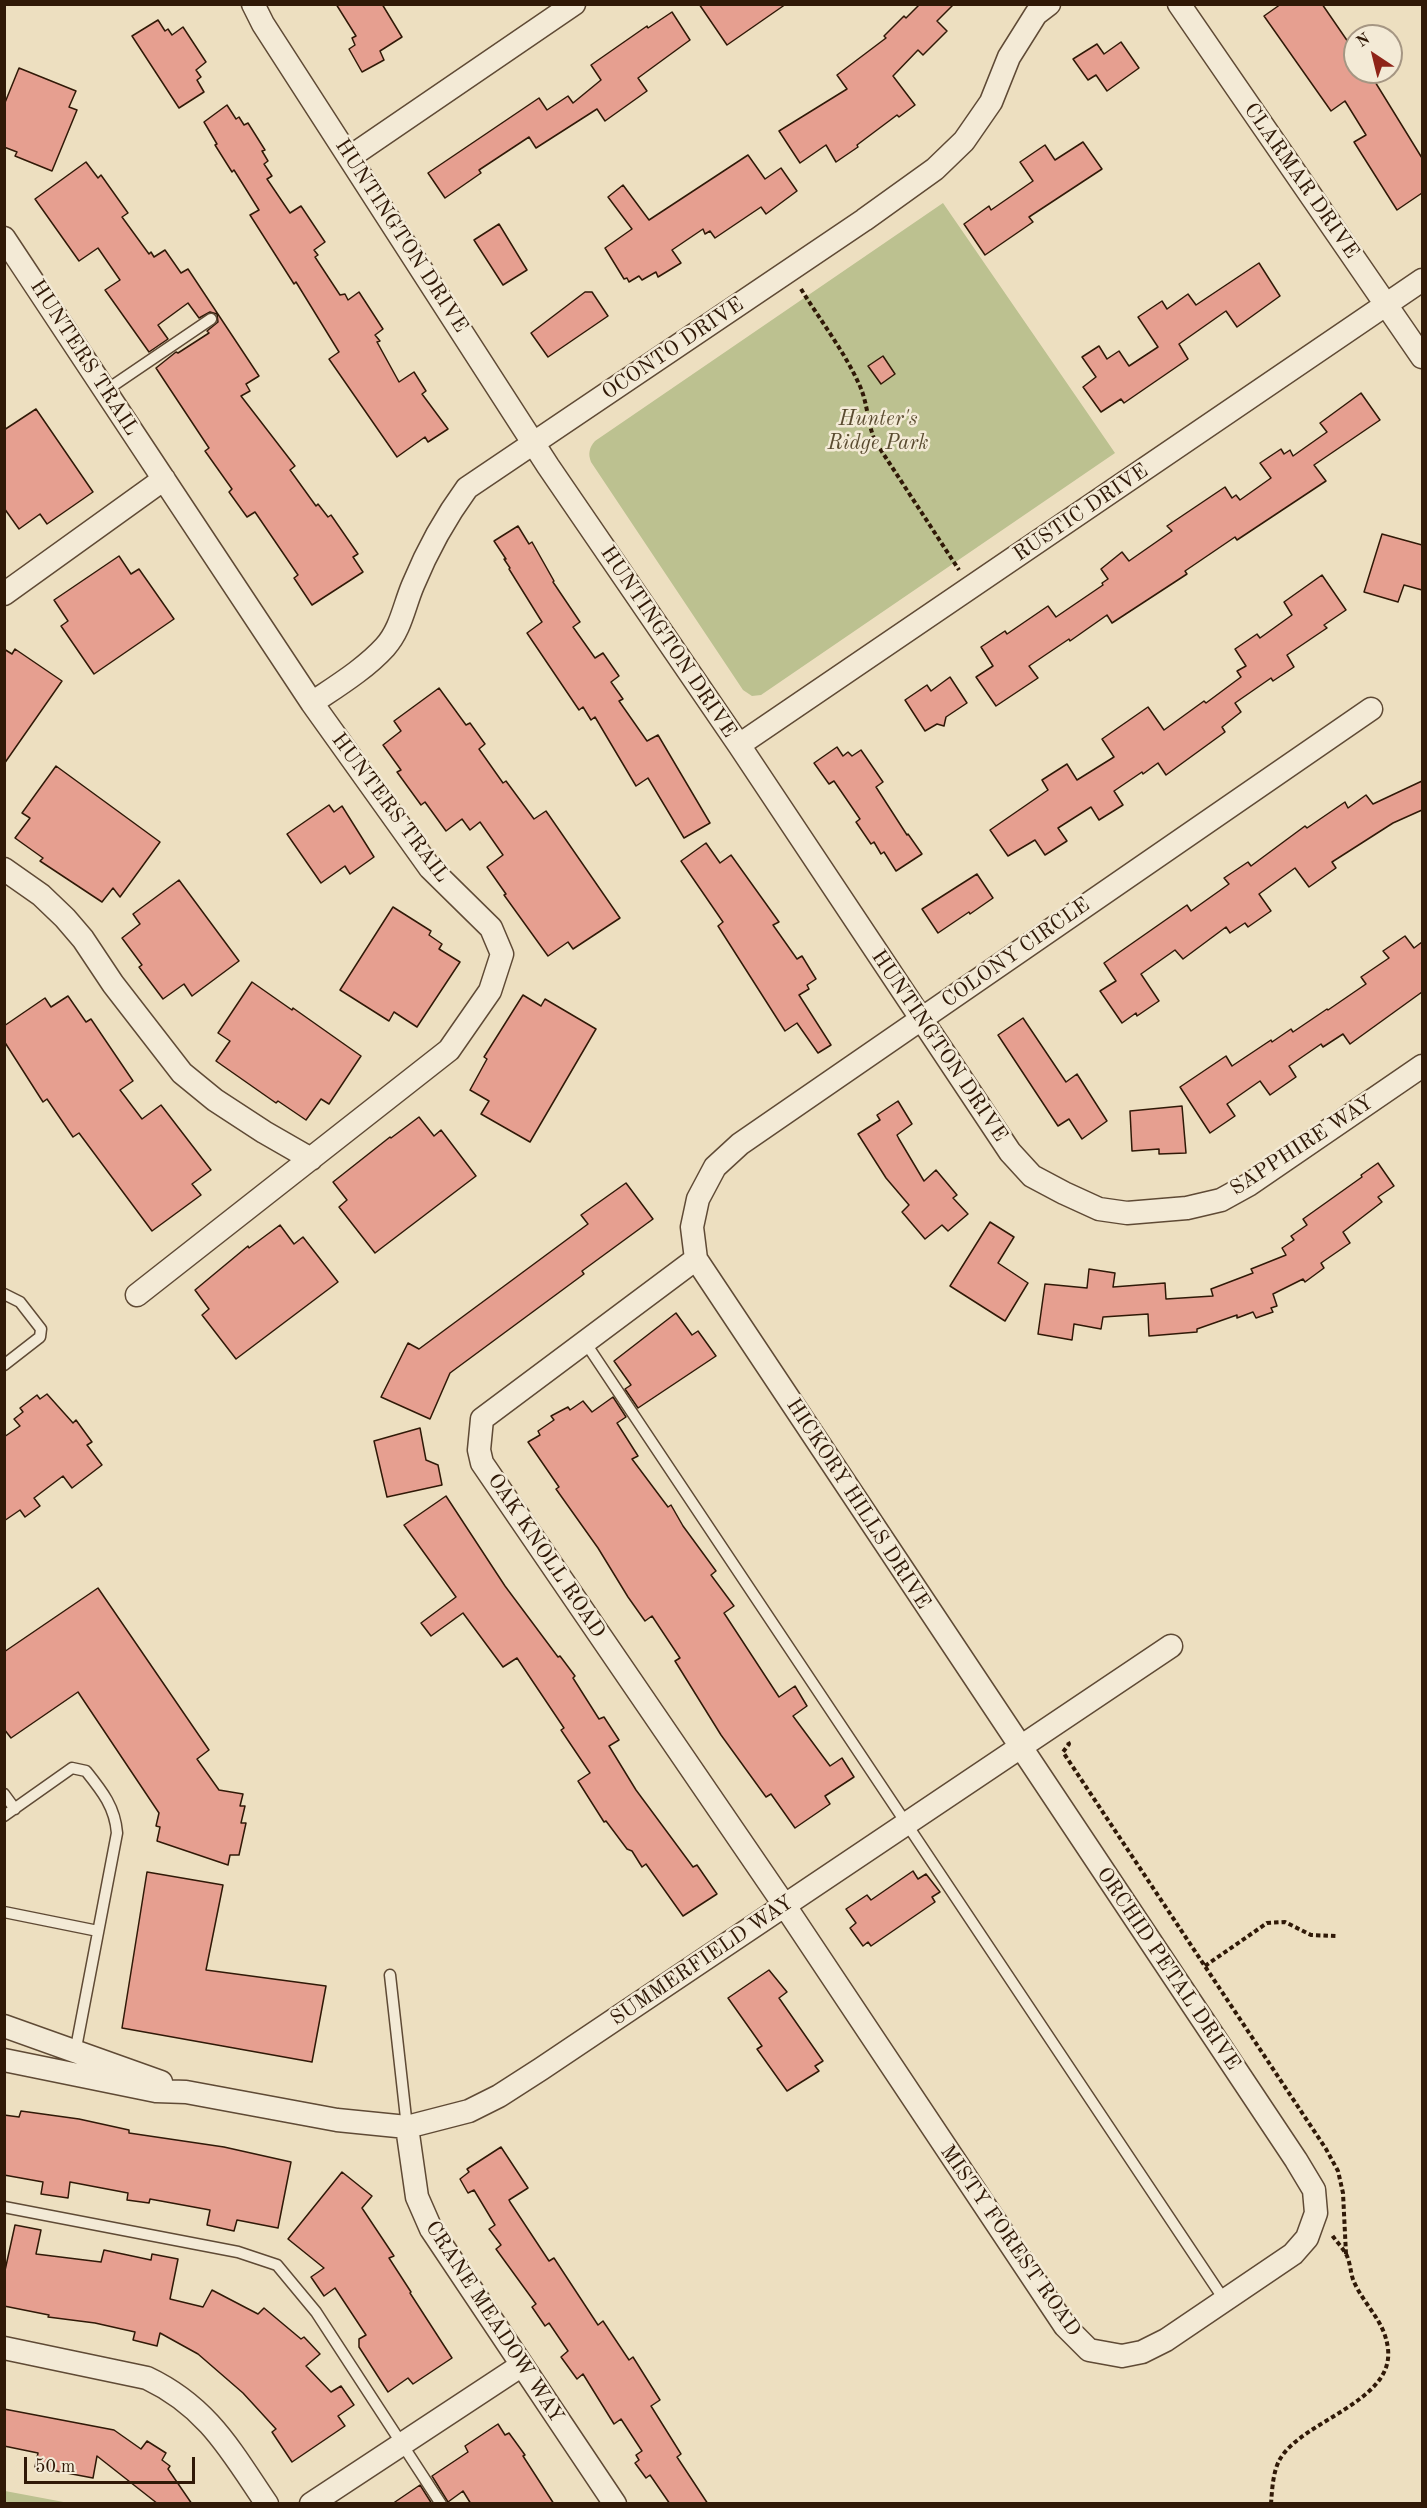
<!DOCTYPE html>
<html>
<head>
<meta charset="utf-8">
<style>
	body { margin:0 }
	#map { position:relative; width:1427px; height:2508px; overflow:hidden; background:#eddfc0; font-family:"Old Standard TT",serif }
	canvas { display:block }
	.frame { position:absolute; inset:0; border:6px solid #301907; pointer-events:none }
	.north { position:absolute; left:1343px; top:24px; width:60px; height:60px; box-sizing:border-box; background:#f3ead6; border:2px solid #a59683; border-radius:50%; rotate:325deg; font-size:16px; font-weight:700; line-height:24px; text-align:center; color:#301907 }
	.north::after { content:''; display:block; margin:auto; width:21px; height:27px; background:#8f2418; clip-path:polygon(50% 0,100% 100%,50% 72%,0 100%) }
	.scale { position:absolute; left:24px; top:2457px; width:171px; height:27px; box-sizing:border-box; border:3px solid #301907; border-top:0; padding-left:8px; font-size:18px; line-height:21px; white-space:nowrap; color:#301907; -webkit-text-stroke:4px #f3ead6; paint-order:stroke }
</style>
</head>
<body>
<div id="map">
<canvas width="1427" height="2508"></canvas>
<div class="frame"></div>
<div class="north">N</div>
<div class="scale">50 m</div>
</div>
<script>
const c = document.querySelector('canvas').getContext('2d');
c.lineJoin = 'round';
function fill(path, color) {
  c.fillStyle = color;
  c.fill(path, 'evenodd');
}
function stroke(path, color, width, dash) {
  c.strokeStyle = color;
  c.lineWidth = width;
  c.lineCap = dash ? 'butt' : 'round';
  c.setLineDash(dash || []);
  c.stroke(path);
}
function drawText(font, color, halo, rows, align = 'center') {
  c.font = font + ' "Old Standard TT",serif';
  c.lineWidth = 5;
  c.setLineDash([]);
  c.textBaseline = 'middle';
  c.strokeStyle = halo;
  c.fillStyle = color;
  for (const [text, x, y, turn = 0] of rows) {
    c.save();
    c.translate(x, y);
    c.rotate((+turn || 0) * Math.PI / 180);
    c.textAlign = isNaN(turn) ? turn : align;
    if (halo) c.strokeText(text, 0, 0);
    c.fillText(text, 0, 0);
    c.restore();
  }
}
fill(new Path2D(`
	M 943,203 L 1115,453 L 761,695 L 752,696 L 743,690 L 591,462 C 588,454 589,448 595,441 Z
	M 4,2491 L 5,2491 L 69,2503 L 5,2503 Z`), '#bcc190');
const building = new Path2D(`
	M 336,4 L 382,4 L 402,37 L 380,51 L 384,60 L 362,72 L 349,49 L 355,45 L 352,38 L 356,36 Z
	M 699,4 L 786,4 L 727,45 Z
	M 920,4 L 954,4 L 937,21 L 947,31 L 923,55 L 918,50 L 893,76 L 915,105 L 899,117 L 897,115 L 857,145 L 858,147 L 836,162 L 826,145 L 800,163 L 779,131 L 847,89 L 837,75 L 886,38 L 884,36 L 904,16 L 906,18 Z
	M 1281,4 L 1322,4 L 1355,52 L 1355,72 L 1369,72 L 1422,158 L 1422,193 L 1397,210 L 1354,142 L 1366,135 L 1345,101 L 1331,111 L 1264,16 Z
	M 672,12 L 690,40 L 638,78 L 647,91 L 605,121 L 597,109 L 536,148 L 529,137 L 479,170 L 481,173 L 445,198 L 428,173 L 539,98 L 547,110 L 568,96 L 573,103 L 601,80 L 591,65 L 647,26 L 648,28 Z
	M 158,20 L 165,31 L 168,29 L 172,35 L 183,27 L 206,62 L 196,70 L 201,77 L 197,80 L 204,92 L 179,108 L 132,36 Z
	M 1121,42 L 1139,68 L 1107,91 L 1096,75 L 1088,80 L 1073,59 L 1097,44 L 1104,54 Z
	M 19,68 L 76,91 L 69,107 L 77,110 L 52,171 L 15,156 L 17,152 L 4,147 L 4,105 Z
	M 227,105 L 236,119 L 239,117 L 244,125 L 248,123 L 265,150 L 262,151 L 268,161 L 264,164 L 272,176 L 267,179 L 290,213 L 301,206 L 325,242 L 314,250 L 318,255 L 315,257 L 340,295 L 345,294 L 348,300 L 359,292 L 383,329 L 375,335 L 380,341 L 377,342 L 399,382 L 414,372 L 426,391 L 422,394 L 448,429 L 428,442 L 425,437 L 397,457 L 329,359 L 339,352 L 296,282 L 294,284 L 250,215 L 259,210 L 234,170 L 232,172 L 215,145 L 217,144 L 204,122 Z
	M 1083,142 L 1102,169 L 1029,217 L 1033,222 L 985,255 L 964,224 L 989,206 L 991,210 L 1033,181 L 1020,162 L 1045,145 L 1055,160 Z
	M 748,155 L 765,179 L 781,168 L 797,191 L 766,214 L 761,207 L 715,238 L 710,231 L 705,234 L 703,229 L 672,250 L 681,263 L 658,277 L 656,272 L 642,280 L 639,276 L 629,282 L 627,278 L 624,279 L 605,248 L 632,229 L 608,197 L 623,185 L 649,220 Z
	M 86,162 L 98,178 L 101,175 L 128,213 L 122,217 L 149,254 L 151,252 L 154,257 L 165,250 L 181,273 L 188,269 L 259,376 L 246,384 L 250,391 L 241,396 L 295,466 L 290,470 L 316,506 L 318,504 L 328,517 L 331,515 L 358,554 L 353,557 L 363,572 L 312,605 L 294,578 L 298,575 L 255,512 L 247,517 L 229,492 L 232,489 L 205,451 L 209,448 L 156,368 L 176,352 L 178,353 L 209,333 L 207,331 L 218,322 L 217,314 L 210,312 L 199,318 L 188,303 L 158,325 L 168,339 L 149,352 L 105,290 L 120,280 L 98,248 L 79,261 L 35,199 Z
	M 499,224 L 527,270 L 503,285 L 474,240 Z
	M 1259,263 L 1280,296 L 1237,327 L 1226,311 L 1179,344 L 1188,359 L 1124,403 L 1121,399 L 1101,412 L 1083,387 L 1096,377 L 1082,357 L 1099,346 L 1107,359 L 1119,351 L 1129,366 L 1158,347 L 1138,317 L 1162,301 L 1167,309 L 1188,294 L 1196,305 Z
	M 585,292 L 592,292 L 608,316 L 548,357 L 531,333 Z
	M 883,356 L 895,374 L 881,384 L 868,366 Z
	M 1361,393 L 1380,420 L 1314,465 L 1326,481 L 1237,540 L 1235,537 L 1185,571 L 1187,574 L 1112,623 L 1107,615 L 1070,641 L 1069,639 L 1029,666 L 1038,678 L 996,706 L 976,677 L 993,666 L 981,647 L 1005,631 L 1007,634 L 1048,606 L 1056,617 L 1103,585 L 1102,583 L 1108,579 L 1101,569 L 1122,552 L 1129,561 L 1172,531 L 1167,526 L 1225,487 L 1232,498 L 1236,495 L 1240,500 L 1271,478 L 1260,463 L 1281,449 L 1284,454 L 1290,450 L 1293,456 L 1327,432 L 1320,423 Z
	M 36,409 L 93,492 L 47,524 L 40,514 L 19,529 L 4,508 L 4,430 Z
	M 518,526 L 529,544 L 532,542 L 554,581 L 553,582 L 580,622 L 573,627 L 595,658 L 603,653 L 619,676 L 611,682 L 623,699 L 619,701 L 647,741 L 658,735 L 710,823 L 684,838 L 648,778 L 636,786 L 595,717 L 591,720 L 583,707 L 579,710 L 527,633 L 542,622 L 509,569 L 510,568 L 504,559 L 506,559 L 494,541 Z
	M 1382,534 L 1422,545 L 1422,590 L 1404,585 L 1398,602 L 1364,592 Z
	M 119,556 L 131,574 L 139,569 L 174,619 L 94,674 L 61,626 L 68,621 L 54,600 Z
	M 1322,575 L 1346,610 L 1324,625 L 1327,628 L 1287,655 L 1294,667 L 1273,681 L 1271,678 L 1235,703 L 1241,712 L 1222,727 L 1225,732 L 1166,775 L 1158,763 L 1143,774 L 1142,772 L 1114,791 L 1123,805 L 1099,820 L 1091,807 L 1058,828 L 1067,841 L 1045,855 L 1035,840 L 1008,856 L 990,830 L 1048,790 L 1042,780 L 1067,764 L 1077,780 L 1114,757 L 1102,739 L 1148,707 L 1164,730 L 1204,701 L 1206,703 L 1241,677 L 1237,671 L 1246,666 L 1235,649 L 1257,634 L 1260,638 L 1292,615 L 1284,602 Z
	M 4,649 L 12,654 L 15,649 L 62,681 L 4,764 Z
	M 950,677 L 967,703 L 946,717 L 944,726 L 937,724 L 925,731 L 905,700 L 927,685 L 931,691 Z
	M 439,688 L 466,725 L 470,723 L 485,744 L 479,749 L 503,783 L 506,781 L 534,819 L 546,811 L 620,918 L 573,949 L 568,942 L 548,956 L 504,895 L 506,894 L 487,867 L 503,855 L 480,822 L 470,830 L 462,819 L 446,831 L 425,802 L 421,805 L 397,772 L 401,770 L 383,745 L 401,731 L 394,721 Z
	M 837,747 L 843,756 L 848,752 L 852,756 L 861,750 L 883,782 L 876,787 L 907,835 L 908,834 L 922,854 L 896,871 L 884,852 L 881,854 L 874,842 L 871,844 L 856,822 L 860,819 L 834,781 L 829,784 L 814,763 Z
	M 56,766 L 160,842 L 120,897 L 113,888 L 102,902 L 40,861 L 43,858 L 15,838 L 30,818 L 22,813 Z
	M 1422,781 L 1422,810 L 1393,823 L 1332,862 L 1336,868 L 1309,887 L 1295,868 L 1259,894 L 1271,911 L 1248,927 L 1245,923 L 1230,933 L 1226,927 L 1183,959 L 1175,950 L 1141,974 L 1159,1001 L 1137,1016 L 1136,1013 L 1122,1023 L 1100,991 L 1116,981 L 1104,963 L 1187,905 L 1191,911 L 1229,884 L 1224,878 L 1248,862 L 1251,866 L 1305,826 L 1307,828 L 1345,802 L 1348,808 L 1366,795 L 1373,804 Z
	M 329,805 L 334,812 L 342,806 L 374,857 L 350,874 L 345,866 L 321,883 L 287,834 Z
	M 706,843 L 720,863 L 731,855 L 779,922 L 773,925 L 797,959 L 802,956 L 816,979 L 807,985 L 809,989 L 799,995 L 831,1045 L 818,1053 L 797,1023 L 785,1031 L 718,926 L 723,922 L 681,861 Z
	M 977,874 L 993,898 L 970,914 L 969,912 L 938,933 L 922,909 Z
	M 179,880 L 239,961 L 192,996 L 184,984 L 163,999 L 139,967 L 142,965 L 122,938 L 140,924 L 133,914 Z
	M 393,907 L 431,931 L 429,935 L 442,944 L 439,949 L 460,962 L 417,1027 L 394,1012 L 389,1021 L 340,990 Z
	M 1405,936 L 1414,948 L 1422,942 L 1422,992 L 1350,1044 L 1343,1034 L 1323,1047 L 1321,1044 L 1289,1066 L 1296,1077 L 1270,1095 L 1260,1081 L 1227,1104 L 1235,1116 L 1210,1133 L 1180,1087 L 1226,1056 L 1232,1066 L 1271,1040 L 1272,1042 L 1291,1029 L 1293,1032 L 1327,1009 L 1328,1010 L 1366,984 L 1361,977 L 1389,958 L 1383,951 Z
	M 252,982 L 292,1010 L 293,1008 L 361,1056 L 329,1104 L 321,1099 L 306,1120 L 278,1101 L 276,1103 L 216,1061 L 230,1041 L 218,1033 Z
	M 523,995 L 541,1006 L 545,999 L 596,1029 L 530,1142 L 481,1114 L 489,1101 L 470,1090 L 487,1059 L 484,1057 Z
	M 68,996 L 86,1022 L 91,1019 L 133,1081 L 120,1090 L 142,1119 L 161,1105 L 211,1170 L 192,1184 L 201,1195 L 152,1231 L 79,1133 L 73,1137 L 47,1099 L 43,1102 L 4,1041 L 4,1026 L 45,998 L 51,1007 Z
	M 1023,1018 L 1066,1082 L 1077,1074 L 1107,1121 L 1082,1139 L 1069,1119 L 1058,1126 L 998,1035 Z
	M 898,1101 L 912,1124 L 897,1135 L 899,1139 L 924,1181 L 936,1170 L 957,1195 L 953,1198 L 968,1214 L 948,1231 L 942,1225 L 925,1239 L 902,1212 L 909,1205 L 886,1178 L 858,1134 L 880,1120 L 877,1115 Z
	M 1182,1106 L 1186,1153 L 1159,1154 L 1159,1149 L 1132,1151 L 1130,1111 Z
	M 419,1117 L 434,1136 L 441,1130 L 476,1176 L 375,1253 L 339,1207 L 347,1200 L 333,1182 L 390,1137 L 391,1138 Z
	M 1378,1163 L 1394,1186 L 1378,1197 L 1382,1202 L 1343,1232 L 1350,1243 L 1321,1263 L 1324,1268 L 1305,1282 L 1303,1279 L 1273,1294 L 1277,1306 L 1271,1308 L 1273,1312 L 1256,1318 L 1253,1312 L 1237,1318 L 1237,1315 L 1197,1329 L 1197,1332 L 1149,1336 L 1148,1314 L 1103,1317 L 1101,1329 L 1074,1324 L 1072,1340 L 1038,1334 L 1045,1284 L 1087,1288 L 1089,1269 L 1115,1273 L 1113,1287 L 1165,1283 L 1166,1299 L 1213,1296 L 1211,1289 L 1253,1273 L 1251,1269 L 1286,1255 L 1282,1248 L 1294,1240 L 1291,1236 L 1307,1225 L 1303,1219 L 1362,1177 L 1361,1175 Z
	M 626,1183 L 653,1219 L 582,1271 L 584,1274 L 450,1373 L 430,1419 L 381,1397 L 408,1343 L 419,1349 L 588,1224 L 581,1215 Z
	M 990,1222 L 1014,1237 L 998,1263 L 1028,1283 L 1005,1321 L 950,1286 Z
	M 280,1225 L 294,1244 L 303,1237 L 338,1282 L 236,1359 L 202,1315 L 209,1309 L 195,1290 L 248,1246 L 249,1248 Z
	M 676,1313 L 692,1335 L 698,1331 L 716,1356 L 638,1408 L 625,1389 L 631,1385 L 614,1361 Z
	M 47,1394 L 73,1423 L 76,1420 L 92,1442 L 87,1445 L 102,1465 L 72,1488 L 63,1476 L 34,1498 L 40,1506 L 25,1517 L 20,1510 L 4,1521 L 4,1437 L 20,1426 L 14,1419 L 23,1412 L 20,1408 L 37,1395 L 40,1399 Z
	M 613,1397 L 626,1417 L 617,1423 L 638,1456 L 632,1459 L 668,1507 L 671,1505 L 683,1526 L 716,1571 L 711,1575 L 734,1606 L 724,1613 L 779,1697 L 795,1686 L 807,1706 L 793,1716 L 830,1766 L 842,1758 L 854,1777 L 825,1796 L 830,1804 L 795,1828 L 771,1794 L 766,1797 L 721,1735 L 675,1661 L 680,1658 L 652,1616 L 645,1621 L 628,1597 L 598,1548 L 556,1489 L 559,1487 L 528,1442 L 540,1435 L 538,1431 L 554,1420 L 551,1416 L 568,1407 L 570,1410 L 583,1401 L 592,1412 Z
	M 420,1428 L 426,1460 L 438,1465 L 442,1485 L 387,1497 L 374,1441 Z
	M 446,1496 L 505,1586 L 558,1657 L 560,1656 L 575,1676 L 573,1678 L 599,1719 L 604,1717 L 619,1740 L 609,1746 L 636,1790 L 693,1867 L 697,1865 L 717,1894 L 683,1916 L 646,1864 L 642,1867 L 632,1851 L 627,1849 L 606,1821 L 604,1822 L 578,1781 L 590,1773 L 561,1730 L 564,1728 L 517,1658 L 503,1667 L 463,1613 L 431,1636 L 421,1623 L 456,1597 L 404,1525 Z
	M 98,1588 L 209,1750 L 197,1759 L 219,1790 L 243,1794 L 240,1806 L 245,1806 L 241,1823 L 246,1823 L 239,1855 L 230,1855 L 228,1865 L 157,1841 L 160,1827 L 156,1826 L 159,1813 L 78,1692 L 11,1738 L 4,1729 L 4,1652 Z
	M 913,1871 L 918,1879 L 926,1874 L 940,1892 L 932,1897 L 935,1902 L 871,1946 L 868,1942 L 863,1946 L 850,1928 L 856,1923 L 846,1909 L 867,1895 L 871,1900 Z
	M 147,1872 L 223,1885 L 206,1970 L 326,1986 L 312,2062 L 122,2028 Z
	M 769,1970 L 787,1992 L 779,1998 L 823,2061 L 815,2066 L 819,2071 L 787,2091 L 757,2049 L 762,2046 L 728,1998 Z
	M 21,2111 L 79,2119 L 129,2130 L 129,2133 L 224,2147 L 291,2162 L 278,2228 L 237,2220 L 234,2231 L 207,2225 L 210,2210 L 150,2199 L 149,2203 L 127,2200 L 128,2193 L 70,2182 L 68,2198 L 41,2194 L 43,2182 L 4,2175 L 4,2115 L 19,2117 Z
	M 501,2147 L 528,2188 L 509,2200 L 510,2202 L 549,2261 L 554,2258 L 598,2325 L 603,2321 L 629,2360 L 633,2357 L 660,2400 L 651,2406 L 681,2454 L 677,2457 L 708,2504 L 670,2504 L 650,2475 L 646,2478 L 635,2463 L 639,2460 L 636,2455 L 642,2451 L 621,2419 L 614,2424 L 583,2374 L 577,2379 L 561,2357 L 568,2351 L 549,2323 L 545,2326 L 532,2307 L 536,2304 L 496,2249 L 501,2245 L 489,2229 L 495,2225 L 474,2190 L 468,2193 L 460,2179 L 469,2172 L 467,2169 Z
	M 342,2172 L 372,2196 L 362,2208 L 394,2256 L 389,2258 L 411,2292 L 410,2293 L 452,2358 L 413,2384 L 408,2378 L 388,2392 L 359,2347 L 359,2339 L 366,2335 L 335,2288 L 324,2296 L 311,2277 L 324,2268 L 288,2239 Z
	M 15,2225 L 41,2230 L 36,2254 L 101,2262 L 104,2250 L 151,2260 L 152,2254 L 178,2259 L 170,2299 L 203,2307 L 212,2290 L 258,2314 L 264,2308 L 301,2339 L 304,2337 L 320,2354 L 306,2366 L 331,2392 L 341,2386 L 354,2405 L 338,2416 L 345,2426 L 292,2462 L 272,2432 L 276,2429 L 243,2393 L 198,2354 L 160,2333 L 157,2346 L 133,2340 L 135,2332 L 95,2323 L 48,2317 L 49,2315 L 4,2306 L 4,2275 Z
	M 4,2409 L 114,2430 L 141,2449 L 147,2441 L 166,2453 L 162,2460 L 170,2466 L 168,2469 L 192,2504 L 158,2504 L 97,2456 L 93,2478 L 35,2467 L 38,2453 L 4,2446 Z
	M 498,2424 L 505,2435 L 509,2433 L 525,2455 L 523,2456 L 554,2504 L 471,2504 L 463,2491 L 448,2502 L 432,2476 L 468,2452 L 465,2446 Z
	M 420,2485 L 432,2504 L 392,2504 Z`);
fill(building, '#e69f90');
stroke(building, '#301907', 1.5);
const lane = new Path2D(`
	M 105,391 L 211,319
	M 4,1294 L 20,1302 L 41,1329 L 40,1337 L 4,1365
	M 585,1342 L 1225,2301
	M 4,1794 L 15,1809
	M 4,1816 L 72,1768 L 86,1771 C 102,1791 115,1807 117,1833 L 75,2053
	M 4,1912 L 98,1931
	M 390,1975 L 407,2127
	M 4,2207 L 238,2252 L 277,2265 L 316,2312 L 441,2504`);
const street = new Path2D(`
	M 253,4 L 263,24 L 548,466 L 739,745 L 1010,1152 L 1032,1176 L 1064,1193 L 1099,1209 L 1127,1213 L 1187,1208 L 1221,1200 L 1250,1184 L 1422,1066
	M 1179,4 L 1422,357
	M 350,157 L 574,4
	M 4,238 L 312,703 L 430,868 L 491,928 L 502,954 L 490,991 L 449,1050 L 137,1295
	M 4,594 L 164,479
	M 312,703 C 337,686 365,669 385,647 C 401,629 404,606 413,585 C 427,551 445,518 467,488 L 864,220 L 935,169 L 964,141 L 991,102 L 1009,57 L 1036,14 L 1049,4
	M 739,745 L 1422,280
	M 4,869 L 41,895 L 65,918 L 83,939 L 113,984 L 182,1073 L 215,1100 L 264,1132 L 311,1159
	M 696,1259 L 482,1419 L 479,1450 L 482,1463 L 785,1906 L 1065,2326 L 1089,2350 L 1122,2356 L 1142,2352 L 1166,2340 L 1293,2254 L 1307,2238 L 1316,2213 L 1314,2190 L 1296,2160 L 696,1259 L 692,1227 L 698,1199 L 715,1167 L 740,1144 L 1371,709
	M 4,2026 L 161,2082
	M 4,2060 L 156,2091 L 186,2092 L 337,2120 L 407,2127 L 469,2111 L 499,2096 L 541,2069 L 1171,1646
	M 407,2127 L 417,2197 L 431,2229 L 615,2504
	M 4,2348 L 147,2378 C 208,2407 231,2451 267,2504
	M 311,2504 L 522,2365`);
stroke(lane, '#5f4a35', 13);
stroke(street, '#5f4a35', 25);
stroke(new Path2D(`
	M 801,289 C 820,320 844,351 859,384 C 868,403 867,422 875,441 L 959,570
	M 1068,1742 L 1069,1744 L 1063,1752 L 1326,2149 L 1338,2171 L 1343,2193 L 1346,2254
	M 1205,1966 L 1267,1923 L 1285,1922 L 1311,1935 L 1336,1936
	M 1271,2504 C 1272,2490 1273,2471 1280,2459 C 1303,2420 1394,2402 1388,2349 C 1385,2322 1366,2307 1355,2284 C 1350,2275 1351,2263 1346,2254 C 1342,2247 1336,2241 1332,2235`), '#301907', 4, [4.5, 3]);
stroke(lane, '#f3ead6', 10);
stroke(street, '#f3ead6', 22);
drawText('21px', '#301907', '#f3ead6', [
	["CLARMAR DRIVE",1301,181,55],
	["HUNTINGTON DRIVE",401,236,57],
	["OCONTO DRIVE",673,349,-34],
	["HUNTERS TRAIL",84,358,57],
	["RUSTIC DRIVE",1081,513,-34],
	["HUNTINGTON DRIVE",668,642,56],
	["HUNTERS TRAIL",390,808,53],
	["COLONY CIRCLE",1016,953,-35],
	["HUNTINGTON DRIVE",939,1046,56],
	["SAPPHIRE WAY",1302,1146,-33],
	["HICKORY HILLS DRIVE",858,1504,57],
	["OAK KNOLL ROAD",546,1556,56],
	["SUMMERFIELD WAY",702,1961,-34],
	["ORCHID PETAL DRIVE",1168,1969,56],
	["MISTY FOREST ROAD",1010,2241,55],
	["CRANE MEADOW WAY",494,2322,57]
]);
drawText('italic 21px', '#5a4b30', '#f3ead6', [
	["Hunter's",878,419],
	["Ridge Park",878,443]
]);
</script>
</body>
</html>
